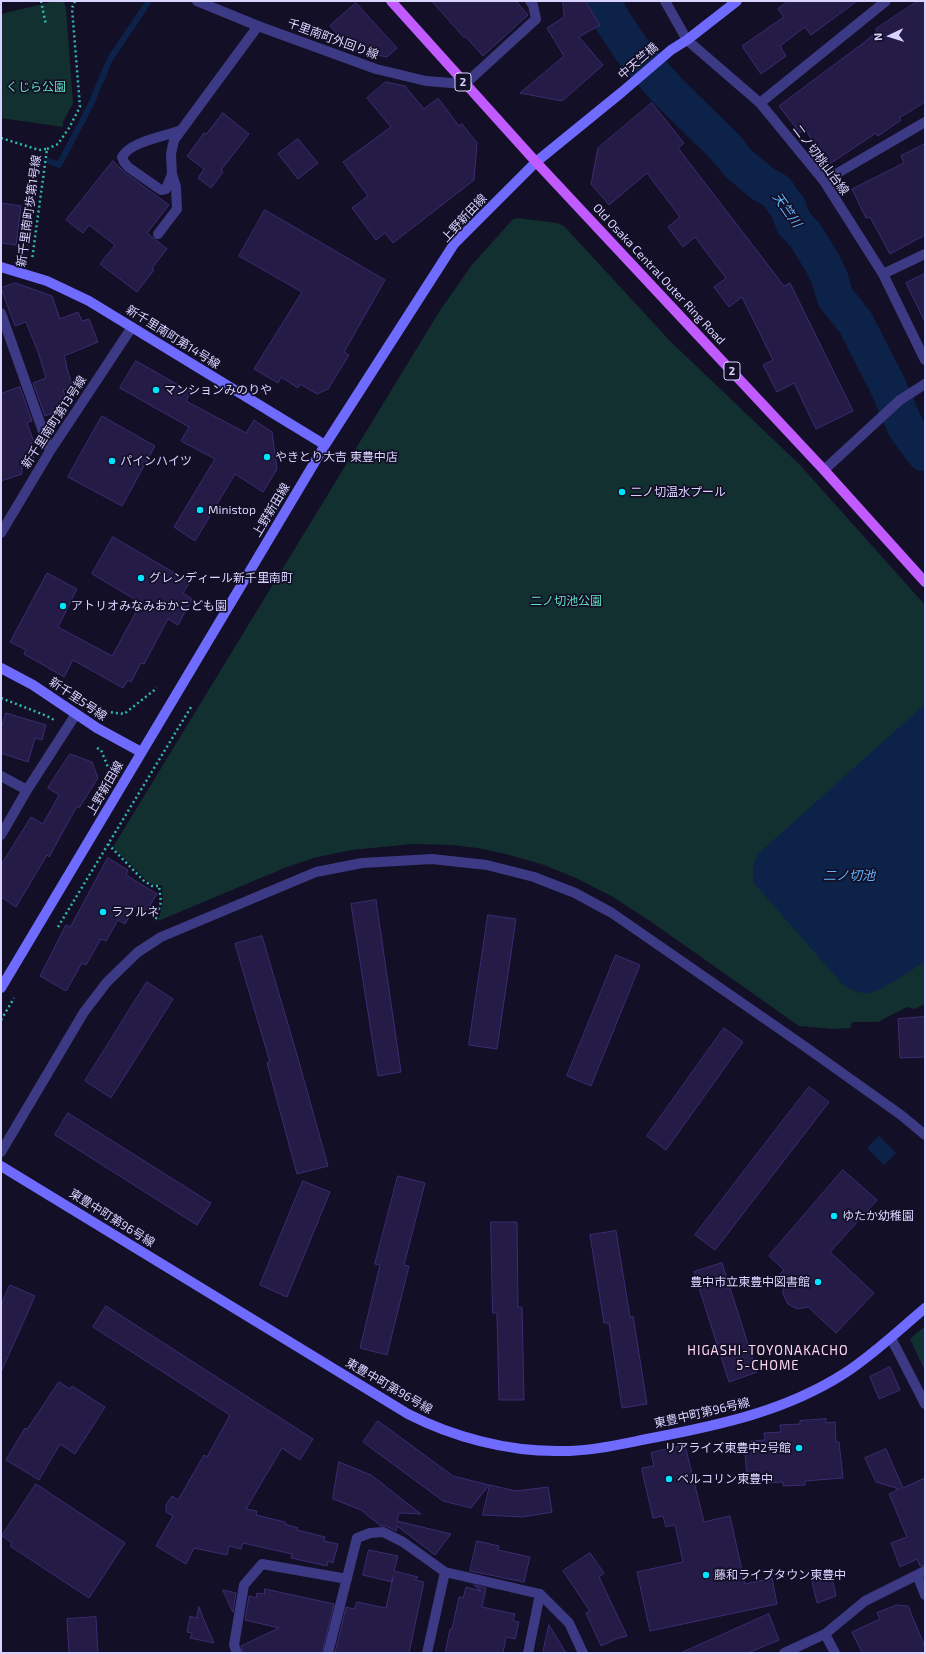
<!DOCTYPE html>
<html>
<head>
<meta charset="utf-8">
<style>
	body { margin:0 }
	#map { position:relative; width:926px; height:1654px; overflow:hidden; background:#130f26; font-family:"Exo 2",sans-serif }
	canvas { display:block }
	.frame { position:absolute; inset:0; border:2px solid #d9d4ff; pointer-events:none }
	.north { position:absolute; left:870px; top:16px; width:40px; height:40px; -webkit-text-stroke:3px #130f26; paint-order:stroke; rotate:266deg; font-size:11px; font-weight:700; line-height:16px; text-align:center; color:#d9d4ff }
	.north::after { content:''; display:block; margin:auto; width:14px; height:18px; background:#d9d4ff; clip-path:polygon(50% 0,100% 100%,50% 72%,0 100%) }
</style>
</head>
<body>
<div id="map">
<canvas width="926" height="1654"></canvas>
<div class="frame"></div>
<div class="north">N</div>
</div>
<script>
const c = document.querySelector('canvas').getContext('2d');
c.lineJoin = 'round';
function fill(path, color) {
  c.fillStyle = color;
  c.fill(path, 'evenodd');
}
function stroke(path, color, width, dash) {
  c.strokeStyle = color;
  c.lineWidth = width;
  c.lineCap = dash ? 'butt' : 'round';
  c.setLineDash(dash || []);
  c.stroke(path);
}
function drawText(font, color, halo, rows, align = 'center') {
  c.font = font + ' "Exo 2","Noto Sans JP",sans-serif';
  c.lineWidth = 3.5;
  c.setLineDash([]);
  c.textBaseline = 'middle';
  c.strokeStyle = halo;
  c.fillStyle = color;
  for (const [text, x, y, turn = 0] of rows) {
    c.save();
    c.translate(x, y);
    c.rotate((+turn || 0) * Math.PI / 180);
    c.textAlign = isNaN(turn) ? turn : align;
    if (halo) c.strokeText(text, 0, 0);
    c.fillText(text, 0, 0);
    c.restore();
  }
}
fill(new Path2D(`
	M 55,1 L 64,2 L 66,8 L 73,103 L 63,122 L 63,127 L 1,118 L 1,14 Z
	M 517,218 L 557,223 L 564,226 L 670,341 L 800,465 L 925,605 L 925,1004 L 915,1009 L 907,1007 L 878,1022 L 852,1022 L 850,1028 L 833,1029 L 799,1026 L 650,921 L 613,897 L 576,878 L 544,865 L 506,854 L 478,848 L 451,845 L 413,844 L 351,850 L 314,858 L 287,867 L 158,921 L 163,902 L 162,885 L 153,885 L 144,878 L 113,847 L 439,312 L 471,266 L 513,219 Z
	M 925,1326 L 925,1371 L 910,1339 Z`), '#12302f');
fill(new Path2D(`
	M 925,704 L 925,961 C 916,968 880,991 870,993 C 860,994 851,990 843,985 L 753,882 L 753,866 L 758,854 Z
	M 879,1136 L 896,1153 L 884,1165 L 867,1148 Z`), '#0c2248');
stroke(new Path2D(`
	M 49,161 L 59,165 L 90,106 L 110,59 L 149,1`), '#0c2248', 6);
stroke(new Path2D(`
	M 602,1 L 612,20 L 632,50 L 667,90 L 725,147 L 739,164 L 763,184 L 776,191 L 788,208 L 794,223 L 806,236 L 823,264 L 830,279 L 835,297 L 855,322 L 887,384 L 906,428 L 925,453`), '#0c2248', 37);
const building = new Path2D(`
	M 432,1 L 516,1 L 528,15 L 483,56 L 465,36 L 464,37 Z
	M 563,1 L 585,1 L 600,25 L 579,37 L 603,65 L 562,101 L 520,93 L 564,56 L 547,28 L 564,17 Z
	M 789,1 L 857,1 L 811,35 L 805,27 L 780,46 L 786,56 L 761,74 L 742,46 L 784,17 L 778,9 Z
	M 918,1 L 925,1 L 925,102 L 899,118 L 901,120 L 878,136 L 876,133 L 828,165 L 805,129 L 800,133 L 779,106 L 866,41 L 877,31 L 876,29 Z
	M 356,3 L 397,48 L 387,57 L 351,50 L 330,26 Z
	M 386,82 L 405,86 L 424,109 L 438,98 L 459,126 L 462,124 L 477,143 L 474,180 L 393,243 L 385,233 L 376,240 L 352,208 L 368,196 L 343,162 L 391,127 L 367,98 Z
	M 652,103 L 684,143 L 678,148 L 784,286 L 790,283 L 853,411 L 816,429 L 794,383 L 777,392 L 763,365 L 773,360 L 742,297 L 729,307 L 714,287 L 726,278 L 695,237 L 683,247 L 668,227 L 680,217 L 647,173 L 609,205 L 591,184 L 598,148 Z
	M 223,113 L 249,134 L 221,170 L 223,172 L 211,188 L 198,178 L 204,169 L 187,156 L 204,133 L 206,134 Z
	M 298,139 L 318,163 L 298,179 L 278,154 Z
	M 925,144 L 925,235 L 890,254 L 870,217 L 866,218 L 852,189 L 904,163 L 901,156 Z
	M 113,161 L 124,172 L 169,205 L 147,233 L 167,249 L 152,268 L 154,270 L 137,292 L 100,264 L 115,245 L 89,225 L 83,233 L 66,220 Z
	M 1,203 L 21,206 L 16,245 L 1,243 Z
	M 265,210 L 385,280 L 344,352 L 349,355 L 328,389 L 317,394 L 300,384 L 298,388 L 281,377 L 278,383 L 254,369 L 302,292 L 239,256 Z
	M 925,274 L 925,322 L 906,283 Z
	M 16,283 L 52,296 L 60,319 L 78,312 L 82,321 L 89,319 L 98,342 L 64,356 L 67,366 L 66,366 L 73,387 L 63,390 L 67,402 L 59,405 L 61,410 L 45,416 L 33,383 L 46,378 L 38,352 L 26,322 L 15,326 L 1,288 Z
	M 136,361 L 191,392 L 186,401 L 246,433 L 254,420 L 272,432 L 277,469 L 263,492 L 235,474 L 195,541 L 174,527 L 215,459 L 181,441 L 189,427 L 120,388 Z
	M 20,387 L 32,421 L 27,423 L 34,442 L 31,443 L 34,458 L 22,462 L 22,474 L 1,481 L 1,394 Z
	M 102,416 L 155,446 L 122,506 L 68,477 Z
	M 113,537 L 190,582 L 183,593 L 192,599 L 178,625 L 168,619 L 144,664 L 141,663 L 131,682 L 128,680 L 123,688 L 73,660 L 64,677 L 24,654 L 26,650 L 10,642 L 47,573 L 77,589 L 58,627 L 112,656 L 141,603 L 92,574 Z
	M 6,713 L 46,725 L 42,740 L 35,738 L 28,762 L 1,753 L 1,729 Z
	M 70,754 L 92,762 L 98,778 L 79,808 L 77,806 L 49,857 L 47,855 L 16,907 L 1,897 L 1,865 L 31,817 L 43,824 L 59,795 L 48,788 Z
	M 108,858 L 128,870 L 126,875 L 157,894 L 146,912 L 135,906 L 125,924 L 118,920 L 106,941 L 101,939 L 86,965 L 82,963 L 66,991 L 40,976 L 66,925 L 70,927 Z
	M 376,900 L 401,1072 L 378,1076 L 351,904 Z
	M 488,915 L 516,919 L 497,1049 L 469,1045 Z
	M 262,936 L 297,1055 L 328,1166 L 297,1174 L 267,1063 L 270,1062 L 235,944 Z
	M 616,955 L 640,965 L 591,1086 L 567,1076 Z
	M 147,982 L 173,999 L 111,1098 L 85,1081 Z
	M 925,1017 L 925,1057 L 900,1058 L 898,1019 Z
	M 724,1028 L 743,1042 L 666,1150 L 647,1136 Z
	M 809,1087 L 829,1102 L 715,1250 L 695,1235 Z
	M 68,1113 L 211,1203 L 197,1225 L 55,1135 Z
	M 843,1170 L 877,1200 L 830,1252 L 874,1293 L 836,1333 L 808,1307 L 797,1309 L 788,1304 L 783,1294 L 783,1284 L 777,1277 L 784,1270 L 769,1256 Z
	M 398,1176 L 425,1183 L 404,1265 L 409,1266 L 387,1355 L 360,1348 L 380,1265 L 375,1264 Z
	M 303,1181 L 330,1192 L 287,1297 L 260,1285 Z
	M 491,1222 L 517,1222 L 518,1307 L 522,1307 L 524,1400 L 499,1400 L 497,1313 L 493,1313 Z
	M 616,1231 L 630,1317 L 633,1316 L 647,1404 L 622,1408 L 609,1323 L 604,1323 L 590,1235 Z
	M 722,1263 L 757,1372 L 729,1382 L 694,1272 Z
	M 10,1285 L 35,1296 L 1,1372 L 1,1306 Z
	M 106,1306 L 313,1439 L 300,1460 L 282,1448 L 246,1509 L 257,1511 L 256,1515 L 285,1522 L 285,1524 L 298,1528 L 297,1530 L 325,1537 L 324,1541 L 338,1544 L 333,1563 L 328,1561 L 327,1566 L 291,1558 L 292,1554 L 243,1543 L 241,1549 L 229,1546 L 227,1555 L 194,1548 L 186,1564 L 156,1546 L 173,1516 L 166,1512 L 166,1505 L 172,1496 L 178,1500 L 204,1455 L 207,1457 L 230,1415 L 93,1327 Z
	M 890,1367 L 900,1390 L 879,1399 L 870,1377 Z
	M 59,1382 L 70,1389 L 72,1386 L 105,1407 L 75,1454 L 60,1444 L 39,1480 L 6,1460 L 25,1428 L 27,1429 Z
	M 826,1419 L 826,1423 L 835,1422 L 836,1442 L 839,1442 L 843,1478 L 805,1481 L 805,1485 L 783,1486 L 783,1482 L 765,1483 L 765,1476 L 747,1477 L 745,1454 L 752,1453 L 751,1441 L 765,1440 L 764,1433 L 781,1432 L 780,1425 L 800,1424 L 800,1421 Z
	M 378,1421 L 453,1476 L 489,1485 L 471,1508 L 443,1501 L 363,1442 Z
	M 685,1445 L 704,1522 L 730,1516 L 745,1584 L 772,1578 L 777,1604 L 650,1631 L 637,1572 L 683,1562 L 675,1525 L 666,1527 L 663,1516 L 653,1518 L 642,1471 L 642,1468 L 654,1466 L 651,1453 Z
	M 886,1449 L 903,1488 L 925,1478 L 925,1565 L 920,1566 L 917,1559 L 900,1567 L 891,1543 L 907,1537 L 889,1494 L 899,1489 L 876,1482 L 865,1458 Z
	M 339,1462 L 371,1475 L 421,1514 L 399,1513 L 397,1521 L 451,1534 L 435,1555 L 397,1526 L 396,1531 L 386,1526 L 381,1526 L 361,1510 L 333,1499 Z
	M 36,1484 L 125,1543 L 89,1598 L 10,1546 L 12,1543 L 2,1536 Z
	M 490,1485 L 516,1491 L 548,1487 L 552,1512 L 523,1517 L 483,1515 Z
	M 477,1541 L 499,1546 L 498,1550 L 530,1557 L 524,1582 L 470,1571 Z
	M 369,1550 L 398,1556 L 394,1571 L 418,1577 L 415,1580 L 424,1582 L 409,1653 L 335,1653 L 346,1607 L 354,1609 L 357,1602 L 386,1608 L 393,1577 L 392,1582 L 363,1575 Z
	M 590,1553 L 604,1573 L 599,1577 L 627,1636 L 616,1639 L 601,1646 L 586,1613 L 590,1611 L 563,1571 Z
	M 831,1573 L 836,1596 L 817,1603 L 811,1577 Z
	M 474,1585 L 486,1588 L 482,1607 L 515,1614 L 513,1621 L 519,1622 L 515,1639 L 506,1637 L 503,1653 L 445,1653 L 450,1629 L 452,1629 L 459,1597 L 463,1598 L 466,1587 L 481,1591 Z
	M 265,1589 L 334,1604 L 322,1653 L 243,1653 L 241,1646 L 279,1628 L 245,1620 L 249,1596 L 256,1598 L 257,1593 L 264,1594 Z
	M 223,1590 L 236,1593 L 233,1612 Z
	M 897,1605 L 908,1606 L 925,1647 L 925,1653 L 862,1653 L 852,1632 L 880,1619 L 877,1613 Z
	M 199,1607 L 204,1620 L 214,1643 L 190,1638 L 192,1633 L 187,1632 L 190,1616 L 196,1618 Z
	M 769,1614 L 779,1640 L 748,1653 L 681,1653 Z
	M 96,1617 L 98,1653 L 69,1653 L 67,1619 Z
	M 549,1625 L 566,1653 L 543,1653 Z`);
fill(building, '#241b47');
stroke(building, '#3b2d73', 1);
stroke(new Path2D(`
	M 41,1 L 46,25
	M 1,138 L 39,150 L 47,149 L 32,260
	M 47,149 L 58,144 L 69,128 L 80,107 L 72,8 L 75,1
	M 1,698 L 47,716 L 54,720
	M 101,711 L 124,714 L 157,688
	M 97,748 L 101,750 L 110,772 L 110,774
	M 108,844 L 143,880 L 152,886 L 159,886 L 161,902 L 155,922
	M 58,927 L 191,707
	M 1,1020 L 14,998`), '#2fb8b0', 2.5, [2, 3]);
stroke(new Path2D(`
	M 181,130 C 164,137 131,141 122,157 L 124,162 L 128,167 L 161,190 L 166,189 L 172,174 L 171,154 L 174,140 L 258,26
	M 158,234 L 177,209 L 176,187 L 172,174`), '#3d3a85', 10);
stroke(new Path2D(`
	M 197,1 L 258,26 L 376,69 L 426,81 L 465,84 L 536,19 L 533,5 L 530,1
	M 665,1 L 687,40 L 760,103 L 824,181 L 883,274 L 925,360
	M 760,103 L 886,1
	M 824,181 L 925,122
	M 883,274 L 925,254
	M 1,313 L 50,451
	M 824,470 L 900,400 L 925,384
	M 1,533 L 50,451 L 132,327
	M 1,776 L 27,790 L 76,714
	M 1,835 L 27,790
	M 1,1152 L 84,1012 L 107,982 L 138,952 L 161,937 L 316,872 L 362,863 L 432,859 L 487,865 L 534,877 L 575,893 L 612,913 L 807,1048 L 901,1115 L 925,1135
	M 891,1338 L 925,1404
	M 917,1575 L 925,1595
	M 825,1634 L 835,1653
	M 237,1653 L 234,1645 L 244,1585 L 262,1564 L 347,1579
	M 328,1653 L 357,1538 L 370,1533 L 383,1532 L 403,1542 L 445,1572 L 540,1594 L 569,1623 L 583,1653
	M 427,1653 L 445,1572
	M 528,1653 L 540,1594
	M 784,1653 L 825,1634 L 865,1601 L 925,1571`), '#3d3a85', 10);
stroke(new Path2D(`
	M 1,267 L 47,281 L 89,301 L 325,445
	M 1,668 L 33,685 L 97,728 L 141,752
	M 1,988 L 325,445 L 454,244 L 536,162 L 622,92 L 671,50 L 687,40 L 737,1
	M 1,1166 L 408,1414 C 453,1437 506,1451 556,1451 C 589,1452 621,1444 652,1438 C 720,1425 786,1411 845,1373 C 874,1354 899,1330 925,1308`), '#6f6bff', 10);
stroke(new Path2D(`
	M 391,1 L 536,162 L 824,470 L 925,582`), '#c25bff', 10);
for (const [x, y, r, color] of [
	[156,390,4,"#00e5ff"],
	[267,457,4,"#00e5ff"],
	[112,461,4,"#00e5ff"],
	[622,492,4,"#00e5ff"],
	[200,510,4,"#00e5ff"],
	[141,578,4,"#00e5ff"],
	[63,606,4,"#00e5ff"],
	[103,912,4,"#00e5ff"],
	[834,1216,4,"#00e5ff"],
	[818,1282,4,"#00e5ff"],
	[799,1448,4,"#00e5ff"],
	[669,1479,4,"#00e5ff"],
	[706,1575,4,"#00e5ff"]
]) {
  const dot = new Path2D();
  dot.arc(x, y, r, 0, 2 * Math.PI);
  c.fillStyle = color;
  c.fill(dot);
  stroke(dot, '#130f26', 1.5);
}
for (const [x, y, w] of [
	[463,82,16],
	[732,371,16]
]) {
  const box = new Path2D();
  box.roundRect(x - w / 2, y - 9, w, 18, 3);
  c.fillStyle = '#130f26';
  c.fill(box);
  stroke(box, '#d9d4ff', 1);
}
drawText('bold 11px', '#d9d4ff', null, [
	["2",463,82],
	["2",732,371]
]);
drawText('12px', '#d9d4ff', '#130f26', [
	["千里南町外回り線",333,39,20],
	["中天竺橋",638,61,-41],
	["二ノ切桃山台線",821,160,53],
	["新千里南町歩第1号線",29,211,-82],
	["上野新田線",464,218,-47],
	["Old Osaka Central Outer Ring Road",659,274,47],
	["新千里南町第14号線",173,337,32],
	["新千里南町第13号線",54,422,-57],
	["上野新田線",271,510,-59],
	["新千里5号線",78,699,34],
	["上野新田線",105,788,-60],
	["東豊中町第96号線",112,1218,32],
	["東豊中町第96号線",389,1386,30],
	["東豊中町第96号線",702,1413,-13]
]);
drawText('12px', '#5fe0c0', '#130f26', [
	["くじら公園",36,87],
	["二ノ切池公園",566,601]
]);
drawText('12px', '#d9d4ff', '#130f26', [
	["マンションみのりや",164,390],
	["やきとり大吉 東豊中店",275,457],
	["パインハイツ",120,461],
	["二ノ切温水プール",630,492],
	["Ministop",208,510],
	["グレンディール新千里南町",149,578],
	["アトリオみなみおかこども園",71,606],
	["ラフルネ",111,912],
	["ゆたか幼稚園",842,1216],
	["豊中市立東豊中図書館",810,1282,"right"],
	["リアライズ東豊中2号館",791,1448,"right"],
	["ベルコリン東豊中",677,1479],
	["藤和ライブタウン東豊中",714,1575]
], 'left');
drawText('italic 13px', '#62b6ff', '#130f26', [
	["天竺川",787,210,55],
	["二ノ切池",849,876]
]);
c.letterSpacing = '1px';
drawText('13px', '#ffd6f0', '#130f26', [
	["HIGASHI-TOYONAKACHO",768,1351],
	["5-CHOME",768,1366]
]);
c.letterSpacing = '0px';
</script>
</body>
</html>
